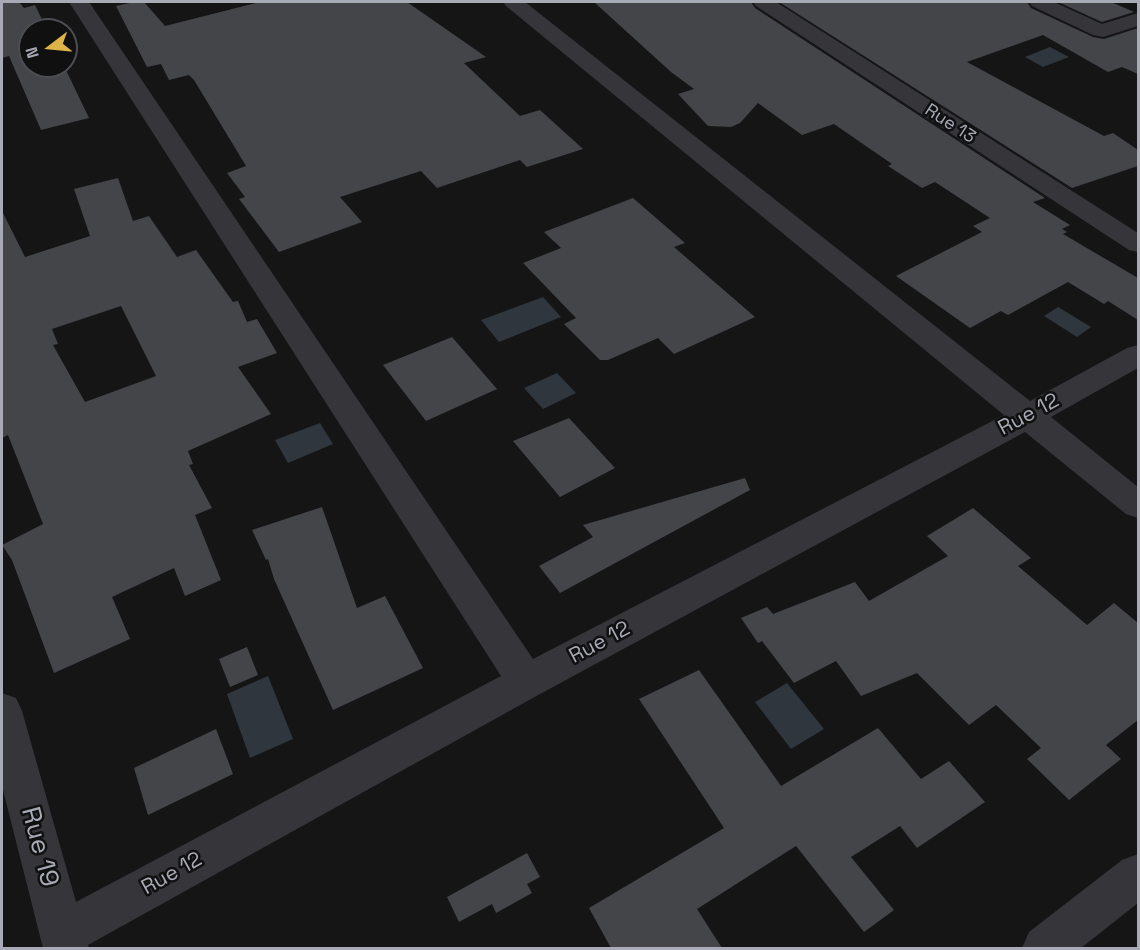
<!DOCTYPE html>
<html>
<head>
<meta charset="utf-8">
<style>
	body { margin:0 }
	#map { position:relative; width:1140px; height:950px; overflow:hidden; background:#151516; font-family:"Space Grotesk",sans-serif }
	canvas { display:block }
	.frame { position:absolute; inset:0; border:3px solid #a8abb5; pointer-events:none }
	.north { position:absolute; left:18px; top:18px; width:60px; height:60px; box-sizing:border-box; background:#101011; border:2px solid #4d4e53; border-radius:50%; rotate:254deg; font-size:16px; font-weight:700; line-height:24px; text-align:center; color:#a8abb5 }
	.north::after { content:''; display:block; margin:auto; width:21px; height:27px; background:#dcb447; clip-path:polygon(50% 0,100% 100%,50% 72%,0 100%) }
</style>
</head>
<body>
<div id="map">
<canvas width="1140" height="950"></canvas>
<div class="frame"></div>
<div class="north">N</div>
</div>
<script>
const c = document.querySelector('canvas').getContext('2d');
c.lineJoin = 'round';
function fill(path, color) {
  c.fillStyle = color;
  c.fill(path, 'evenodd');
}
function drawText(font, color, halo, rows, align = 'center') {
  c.font = font + ' "Space Grotesk",sans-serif';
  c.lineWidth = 5;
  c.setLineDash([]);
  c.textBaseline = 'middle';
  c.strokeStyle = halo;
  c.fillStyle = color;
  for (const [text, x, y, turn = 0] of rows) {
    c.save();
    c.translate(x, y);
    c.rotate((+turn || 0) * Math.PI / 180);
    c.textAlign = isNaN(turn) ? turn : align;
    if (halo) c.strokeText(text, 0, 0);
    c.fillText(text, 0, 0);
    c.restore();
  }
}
fill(new Path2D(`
	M 1050,47 L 1069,57 L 1043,67 L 1025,57 Z
	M 543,297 L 561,317 L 499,342 L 481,320 Z
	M 1058,307 L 1091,327 L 1077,337 L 1044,316 Z
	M 557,373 L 576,393 L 543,409 L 524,388 Z
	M 320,423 L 333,444 L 288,463 L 275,440 Z
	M 268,676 L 293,739 L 250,758 L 227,694 Z
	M 787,683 L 824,729 L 791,749 L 755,702 Z`), '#2f363d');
fill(new Path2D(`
	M 2,2 L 19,2 L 24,8 L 35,5 L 47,30 L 30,30 L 30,66 L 64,66 L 89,118 L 41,130 L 9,56 L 2,58 Z
	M 134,2 L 144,2 L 165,26 L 260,2 L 407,2 L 486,57 L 464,63 L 520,116 L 540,110 L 583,149 L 527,167 L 520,160 L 437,188 L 421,171 L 340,197 L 362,222 L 279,252 L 239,199 L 245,197 L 227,173 L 246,166 L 194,80 L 189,75 L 169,80 L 161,64 L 147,67 L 116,6 Z
	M 594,2 L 751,2 L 755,8 L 1045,198 L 1033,202 L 1070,225 L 1062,229 L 1067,232 L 1063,234 L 1138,278 L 1138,320 L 1108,301 L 1104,304 L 1068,282 L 1008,315 L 1001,311 L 970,328 L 896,276 L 982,232 L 973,226 L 990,218 L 935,182 L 922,188 L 888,166 L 892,164 L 834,124 L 802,135 L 758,103 L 740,123 L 731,127 L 708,126 L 678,94 L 694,89 L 671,72 Z
	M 779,2 L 1027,2 L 1031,8 L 1093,37 L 1104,39 L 1138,28 L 1138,74 L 1122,67 L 1108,72 L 1043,35 L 967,62 L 1104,136 L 1113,133 L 1138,150 L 1138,166 L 1072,188 Z
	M 1058,2 L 1111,2 L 1134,12 L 1102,22 Z
	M 118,178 L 133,221 L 149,216 L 177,257 L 196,250 L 233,302 L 238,301 L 247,322 L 257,319 L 277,353 L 238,367 L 271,414 L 188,451 L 193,464 L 189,465 L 212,508 L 195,515 L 221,580 L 185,596 L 174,568 L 112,597 L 130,639 L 54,673 L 12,560 L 2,545 L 43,524 L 8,435 L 2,438 L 2,211 L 25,257 L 90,236 L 74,189 ZM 121,306 L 156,376 L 85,402 L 53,345 L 58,344 L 52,329 Z
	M 633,198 L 685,243 L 674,247 L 755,317 L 674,354 L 658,338 L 608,360 L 600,360 L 564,324 L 576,318 L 523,263 L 561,248 L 544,232 Z
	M 452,337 L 497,389 L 426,421 L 383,365 Z
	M 569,418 L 615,468 L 560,497 L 513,441 Z
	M 745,478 L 750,490 L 560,593 L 539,566 L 593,537 L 583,525 Z
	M 322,507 L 357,608 L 385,596 L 423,668 L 333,710 L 274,579 L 268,559 L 266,560 L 252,530 Z
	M 973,508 L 1031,558 L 1018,566 L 1087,625 L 1114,603 L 1138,623 L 1138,720 L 1106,745 L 1121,759 L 1069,800 L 1027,759 L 1041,748 L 996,705 L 969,725 L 917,673 L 861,696 L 836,661 L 794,683 L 762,641 L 758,643 L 741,618 L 767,607 L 773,614 L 855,582 L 869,601 L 948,556 L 927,536 Z
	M 247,647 L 258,675 L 230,687 L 219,659 Z
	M 699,670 L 781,786 L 878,728 L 921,779 L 949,761 L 985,802 L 917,848 L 900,826 L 851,857 L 894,910 L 864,932 L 796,846 L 697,909 L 722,948 L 611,948 L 589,908 L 724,828 L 639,699 Z
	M 216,729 L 233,774 L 148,815 L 134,768 Z
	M 527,853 L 540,877 L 527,884 L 532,893 L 496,913 L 492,904 L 459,922 L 447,897 Z`), '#444549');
fill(new Path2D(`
	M 69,2 L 89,2 L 533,659 L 1004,415 L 506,6 L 503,2 L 525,2 L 1030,401 L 1127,348 L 1138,345 L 1138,368 L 1051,417 L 1138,487 L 1138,518 L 1126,514 L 1025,432 L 540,694 L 88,945 L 89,948 L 43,948 L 2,786 L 2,693 L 16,698 L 22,711 L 76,902 L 501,676 Z
	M 753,2 L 776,2 L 1138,233 L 1138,252 L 1129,250 L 756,6 Z
	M 1029,2 L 1054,2 L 1102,24 L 1138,13 L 1138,26 L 1103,37 L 1093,35 L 1032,6 Z
	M 1138,854 L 1138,903 L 1081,948 L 1022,948 L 1029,932 L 1122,860 Z`), '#36363a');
drawText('18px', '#a8abb5', '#101011', [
	["Rue 13",950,124,33]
]);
drawText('21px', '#a8abb5', '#101011', [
	["Rue 12",1029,415,-28],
	["Rue 12",600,643,-28],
	["Rue 12",172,874,-29]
]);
drawText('26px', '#a8abb5', '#101011', [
	["Rue 19",39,847,75]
]);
</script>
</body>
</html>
